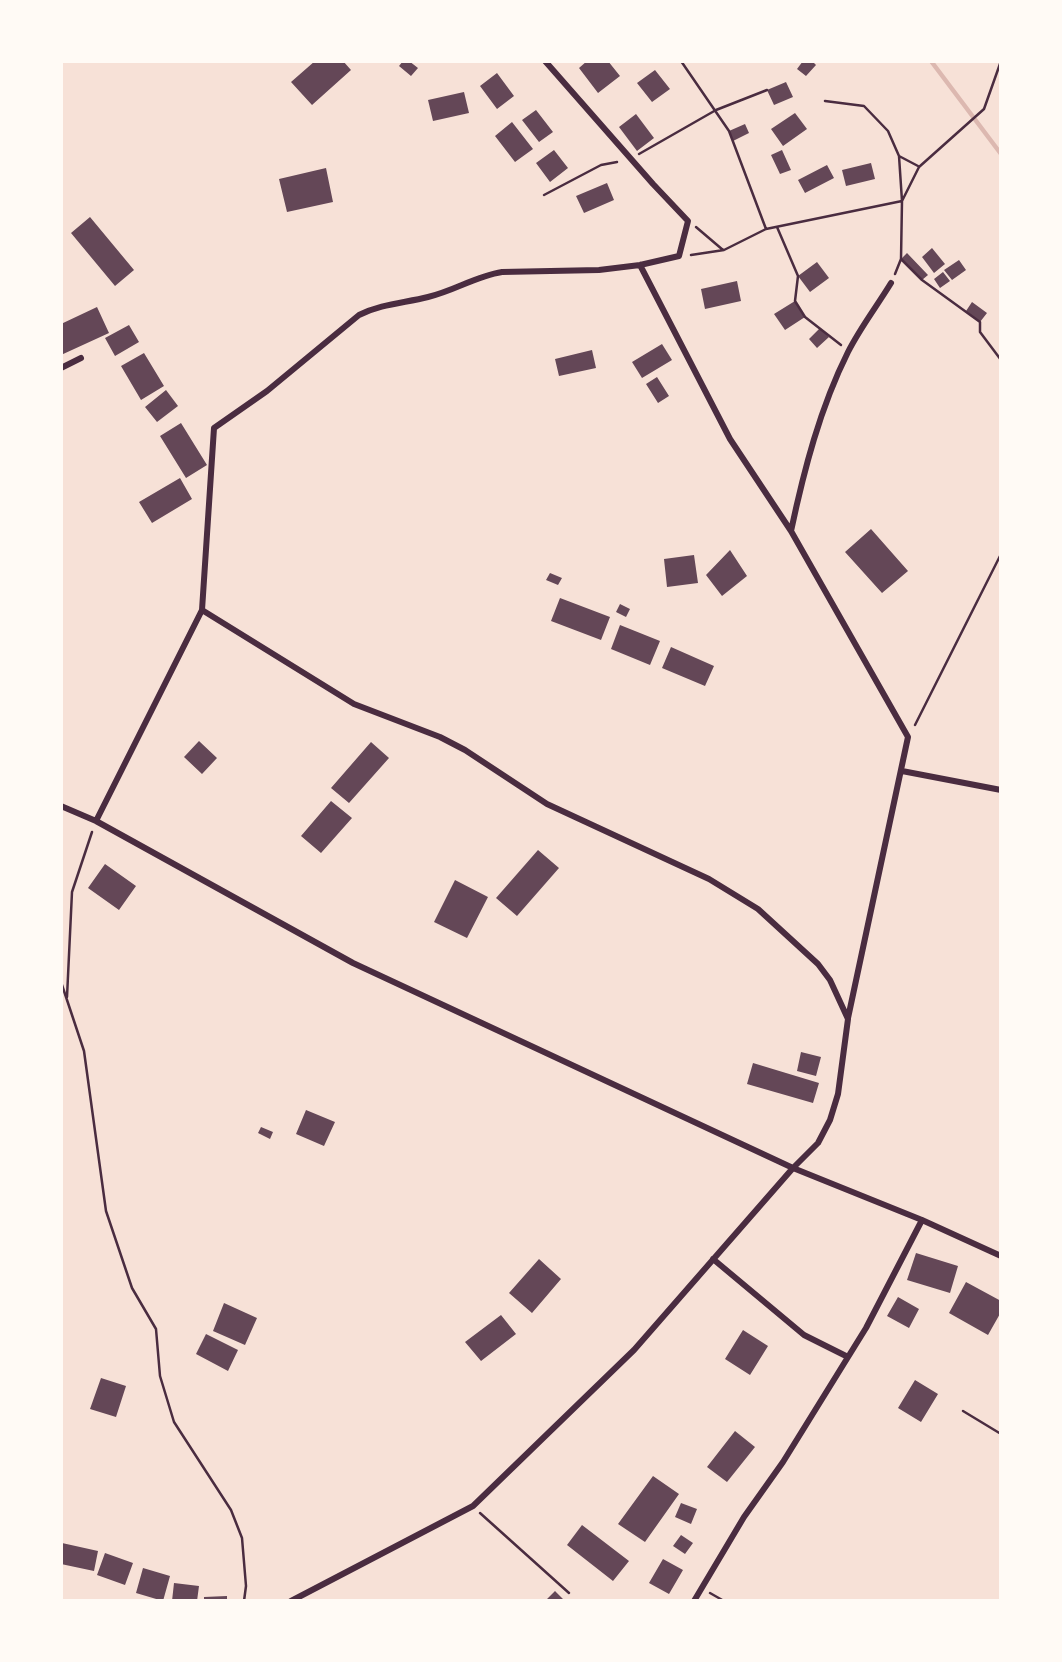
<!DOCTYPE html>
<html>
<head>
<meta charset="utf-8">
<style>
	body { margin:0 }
	#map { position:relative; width:1062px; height:1662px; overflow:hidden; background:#f7e1d7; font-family:"IBM Plex Sans",sans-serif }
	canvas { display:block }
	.frame { position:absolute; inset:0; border:63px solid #fffaf5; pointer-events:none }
</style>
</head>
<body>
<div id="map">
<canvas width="1062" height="1662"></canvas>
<div class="frame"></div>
</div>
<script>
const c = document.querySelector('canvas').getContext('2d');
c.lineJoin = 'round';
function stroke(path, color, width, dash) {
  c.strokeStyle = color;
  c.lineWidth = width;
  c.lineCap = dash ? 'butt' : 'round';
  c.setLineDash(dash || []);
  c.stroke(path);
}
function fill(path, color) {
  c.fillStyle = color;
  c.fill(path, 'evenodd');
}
stroke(new Path2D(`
	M 931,61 L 1001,154`), '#dcb8b0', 4.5);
fill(new Path2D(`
	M 315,61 L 343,61 L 351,70 L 312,105 L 291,82 Z
	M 403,61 L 409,61 L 418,68 L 411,76 L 399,66 Z
	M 587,61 L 608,61 L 620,76 L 598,93 L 579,68 Z
	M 803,61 L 812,61 L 816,65 L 806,76 L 797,69 Z
	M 655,70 L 670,89 L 652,102 L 637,83 Z
	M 497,73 L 514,96 L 497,109 L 480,86 Z
	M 786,82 L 793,97 L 774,105 L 767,90 Z
	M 464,92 L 469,113 L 433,121 L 428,100 Z
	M 536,110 L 553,132 L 539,142 L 522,120 Z
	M 795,113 L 807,129 L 783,146 L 771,129 Z
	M 636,114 L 654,138 L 637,151 L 619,127 Z
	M 512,122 L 533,149 L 515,162 L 495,136 Z
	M 745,124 L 749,133 L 733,141 L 729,131 Z
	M 554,150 L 568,168 L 550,182 L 536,163 Z
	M 782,150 L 791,170 L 780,174 L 771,155 Z
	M 871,163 L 875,179 L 846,186 L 842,170 Z
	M 827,165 L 834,178 L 805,193 L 798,180 Z
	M 326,168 L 333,202 L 287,212 L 279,179 Z
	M 607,183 L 614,200 L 584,213 L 576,196 Z
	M 90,217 L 134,270 L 115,286 L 71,233 Z
	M 932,248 L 945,264 L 934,273 L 922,257 Z
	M 907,253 L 928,275 L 922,280 L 901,259 Z
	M 959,260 L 966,270 L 952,280 L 944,270 Z
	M 817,262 L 829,278 L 810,292 L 798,276 Z
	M 943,272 L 950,281 L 940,288 L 934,279 Z
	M 737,281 L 741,301 L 705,309 L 701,289 Z
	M 795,301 L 805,317 L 785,330 L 774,314 Z
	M 972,302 L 987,313 L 980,322 L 966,311 Z
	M 97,307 L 109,333 L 61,355 L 61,324 Z
	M 129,325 L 139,342 L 115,356 L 105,338 Z
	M 820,328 L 829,337 L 817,348 L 809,339 Z
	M 662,344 L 672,360 L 642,378 L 632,362 Z
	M 592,350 L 596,368 L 559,376 L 555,359 Z
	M 144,353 L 164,386 L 141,400 L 121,366 Z
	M 657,377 L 669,396 L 658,403 L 646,384 Z
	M 166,390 L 178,406 L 157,422 L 145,407 Z
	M 181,423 L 207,465 L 186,478 L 160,436 Z
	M 180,478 L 192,499 L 152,523 L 139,502 Z
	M 871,529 L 908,571 L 882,593 L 845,552 Z
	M 730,550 L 747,576 L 722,596 L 706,575 Z
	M 694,555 L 698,583 L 667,587 L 664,559 Z
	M 550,573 L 562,578 L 558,585 L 546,580 Z
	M 560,598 L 610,617 L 601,640 L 551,621 Z
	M 620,604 L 630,609 L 626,617 L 616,612 Z
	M 620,625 L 660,641 L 650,665 L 611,649 Z
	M 671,647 L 714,666 L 705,686 L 662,668 Z
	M 199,741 L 217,758 L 202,774 L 184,757 Z
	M 371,742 L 389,758 L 349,803 L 331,788 Z
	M 331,801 L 352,818 L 321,853 L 301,836 Z
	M 538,850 L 559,868 L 517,916 L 496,898 Z
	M 105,864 L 136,886 L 119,910 L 88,888 Z
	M 455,880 L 488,897 L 467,938 L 434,922 Z
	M 801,1052 L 821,1057 L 816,1076 L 797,1071 Z
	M 753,1063 L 819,1083 L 813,1103 L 747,1084 Z
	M 306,1110 L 335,1122 L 324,1146 L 296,1134 Z
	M 261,1127 L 273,1132 L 270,1139 L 258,1133 Z
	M 916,1253 L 958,1266 L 950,1293 L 907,1280 Z
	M 539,1259 L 561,1279 L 532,1313 L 509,1293 Z
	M 966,1282 L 1001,1301 L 1001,1312 L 988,1335 L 949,1313 Z
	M 898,1297 L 919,1309 L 909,1328 L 887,1316 Z
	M 224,1303 L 257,1318 L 245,1345 L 213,1331 Z
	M 501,1315 L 516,1334 L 481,1361 L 465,1342 Z
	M 743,1330 L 768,1346 L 750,1375 L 725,1359 Z
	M 206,1334 L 238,1350 L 228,1371 L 196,1354 Z
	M 101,1378 L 126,1386 L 116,1417 L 90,1409 Z
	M 915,1380 L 938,1394 L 921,1422 L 898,1408 Z
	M 735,1431 L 755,1447 L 727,1482 L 707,1467 Z
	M 653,1476 L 679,1494 L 645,1542 L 618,1524 Z
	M 681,1503 L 697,1509 L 691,1524 L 675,1517 Z
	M 582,1525 L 629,1561 L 613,1581 L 567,1545 Z
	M 681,1535 L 693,1543 L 685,1554 L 673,1546 Z
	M 62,1543 L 98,1551 L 94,1571 L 61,1564 Z
	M 105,1553 L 133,1563 L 125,1585 L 97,1575 Z
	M 663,1559 L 683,1570 L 669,1594 L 649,1583 Z
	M 143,1568 L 170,1576 L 163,1601 L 136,1593 Z
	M 174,1583 L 199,1586 L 197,1601 L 172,1601 Z
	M 555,1591 L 565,1601 L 545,1601 Z
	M 227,1596 L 227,1601 L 204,1601 L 204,1597 Z`), '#644757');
stroke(new Path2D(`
	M 681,61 L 729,131 L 766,229 L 724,250 L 691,255
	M 825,101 L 864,106 L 888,131 L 899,156 L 918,166
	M 639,154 L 716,110 L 767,90
	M 544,195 L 601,165 L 617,162
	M 696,227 L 723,250
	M 777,227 L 798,276 L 795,301 L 805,317 L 841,345
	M 766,229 L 902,201 L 899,156
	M 901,259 L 902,201 L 919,167 L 984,109 L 1001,61
	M 895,274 L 901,259 L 922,280 L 980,322 L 980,332 L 1001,360
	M 915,725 L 1001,554
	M 61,982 L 84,1051 L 106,1211 L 132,1288 L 156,1329 L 160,1376 L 174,1422 L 231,1510 L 242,1538 L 246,1586 L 244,1601
	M 67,997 L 72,892 L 92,832
	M 963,1411 L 1001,1434
	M 480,1513 L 569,1593
	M 710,1593 L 724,1601`), '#4a2c40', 2.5);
stroke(new Path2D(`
	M 640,265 L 730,439 L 791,531 L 908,737 L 848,1018
	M 61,368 L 81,358
	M 791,531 C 804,470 820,408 848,352 C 860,328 877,306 891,283
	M 202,610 L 354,704 L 440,737 L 465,750 L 547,804 L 709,879 L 758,909 L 818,964 L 830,980 L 848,1019 L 838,1094 L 830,1120 L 818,1143 L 793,1168 L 634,1350 L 473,1506 L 291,1601
	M 902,771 L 1001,790
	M 61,806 L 96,821 L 353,963 L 793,1168 L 922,1220 L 1001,1256
	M 96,821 L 202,610 L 214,428 L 267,391 L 359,315 C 381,304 404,303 428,297 C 454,291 476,276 502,272 L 599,270 L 640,265 L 679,256 L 688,221 L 653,184 L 545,61
	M 713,1259 L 804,1335 L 848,1357
	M 694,1601 L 744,1517 L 783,1462 L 866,1328 L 922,1220`), '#4a2c40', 6);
</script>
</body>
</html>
